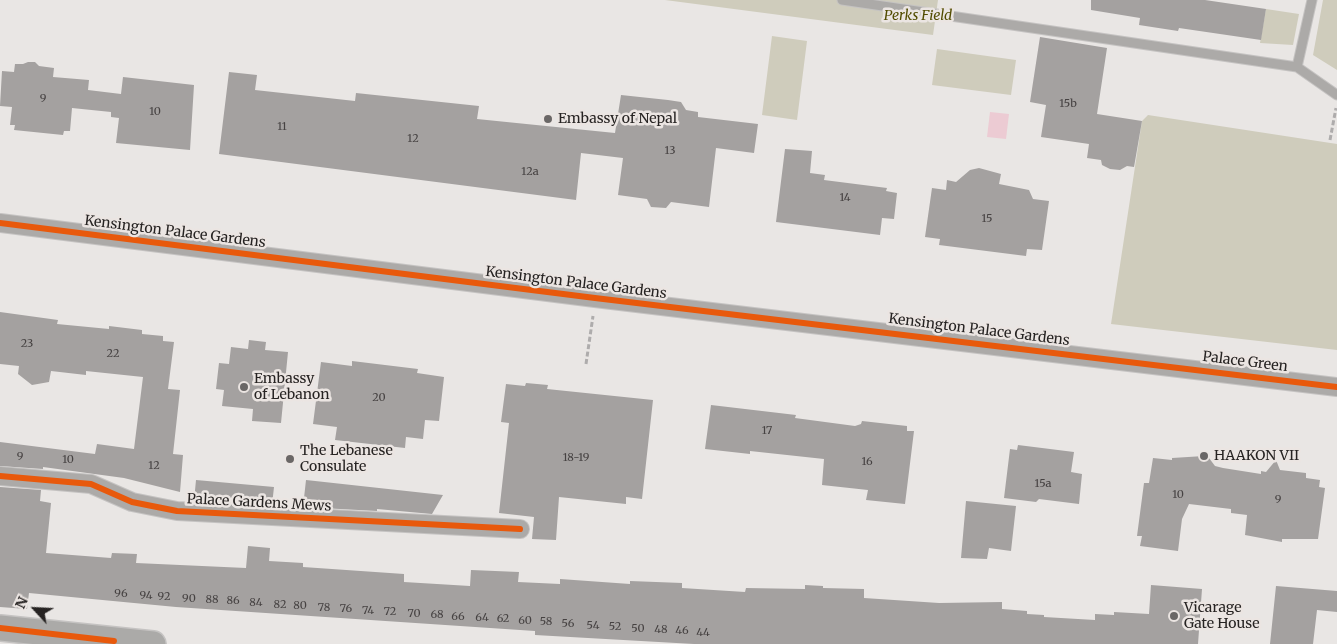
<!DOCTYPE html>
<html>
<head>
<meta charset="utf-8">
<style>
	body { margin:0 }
	#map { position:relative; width:1337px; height:644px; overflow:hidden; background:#e9e6e4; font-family:Merriweather,serif }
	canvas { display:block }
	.north { position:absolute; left:10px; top:584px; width:50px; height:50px; -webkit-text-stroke:4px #ebe5e2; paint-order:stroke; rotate:295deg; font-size:14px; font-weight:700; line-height:20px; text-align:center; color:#262322 }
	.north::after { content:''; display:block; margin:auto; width:18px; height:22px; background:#262322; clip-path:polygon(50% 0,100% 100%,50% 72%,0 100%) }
</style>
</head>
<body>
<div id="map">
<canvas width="1337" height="644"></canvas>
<div class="north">N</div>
</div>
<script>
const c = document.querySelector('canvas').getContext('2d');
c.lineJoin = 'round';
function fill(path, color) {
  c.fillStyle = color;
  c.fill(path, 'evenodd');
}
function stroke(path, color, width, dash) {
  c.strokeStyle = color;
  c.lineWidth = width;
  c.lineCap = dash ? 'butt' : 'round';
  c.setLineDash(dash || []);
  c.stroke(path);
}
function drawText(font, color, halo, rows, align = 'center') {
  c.font = font + ' Merriweather,serif';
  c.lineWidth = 5;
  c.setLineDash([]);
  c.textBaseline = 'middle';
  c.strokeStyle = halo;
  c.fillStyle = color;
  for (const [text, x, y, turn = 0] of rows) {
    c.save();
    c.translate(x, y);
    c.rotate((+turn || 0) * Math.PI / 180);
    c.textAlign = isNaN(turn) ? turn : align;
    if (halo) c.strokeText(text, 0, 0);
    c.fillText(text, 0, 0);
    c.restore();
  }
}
fill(new Path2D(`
	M 665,0 L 938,0 L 933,35 Z
	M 1323,0 L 1337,0 L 1337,70 L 1313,55 Z
	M 1266,9 L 1299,14 L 1293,45 L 1260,43 Z
	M 772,36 L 807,41 L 797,120 L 762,115 Z
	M 937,49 L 1016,60 L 1011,95 L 932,85 Z
	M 1148,115 L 1337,144 L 1337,350 L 1111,324 L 1142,121 Z`), '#cfccbc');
fill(new Path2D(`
	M 990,112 L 1009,114 L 1006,139 L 987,137 Z`), '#eccbd3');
fill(new Path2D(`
	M 1091,0 L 1205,0 L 1266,9 L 1261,40 L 1179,28 L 1178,31 L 1139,25 L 1140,18 L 1091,10 Z
	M 1040,37 L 1107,48 L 1097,114 L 1142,121 L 1134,167 L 1127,166 L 1120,170 L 1110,169 L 1102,165 L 1101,160 L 1087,158 L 1089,144 L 1041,137 L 1046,105 L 1030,102 Z
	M 28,62 L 35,62 L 39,66 L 54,68 L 53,77 L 89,80 L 88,90 L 121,94 L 123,77 L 194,85 L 190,150 L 116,143 L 119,118 L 111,117 L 111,112 L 72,108 L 70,131 L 64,131 L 63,135 L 14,130 L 15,125 L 10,125 L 12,107 L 0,106 L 2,71 L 14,72 L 15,64 L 23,64 Z
	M 229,72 L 257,75 L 255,90 L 355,101 L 356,93 L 479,106 L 477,119 L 615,133 L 621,95 L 668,100 L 681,102 L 686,110 L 698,112 L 698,117 L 758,124 L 754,153 L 716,148 L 709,207 L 671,202 L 666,208 L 651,207 L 647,199 L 618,195 L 623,158 L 581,153 L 576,200 L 219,154 Z
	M 785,149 L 812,151 L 810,173 L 825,175 L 824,180 L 887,188 L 886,191 L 897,193 L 894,219 L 882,218 L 880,235 L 776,222 Z
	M 979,168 L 1001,174 L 999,184 L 1029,190 L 1033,199 L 1049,201 L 1042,250 L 1027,249 L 1026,256 L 939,245 L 940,239 L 925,237 L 932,188 L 946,190 L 947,180 L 956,182 L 970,170 Z
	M 0,312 L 58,320 L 57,324 L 109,329 L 109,326 L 142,330 L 142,334 L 163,336 L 163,341 L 174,342 L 168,389 L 180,390 L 173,454 L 183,455 L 180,492 L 124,478 L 43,467 L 43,469 L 0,466 L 0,442 L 95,454 L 97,444 L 134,449 L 143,377 L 86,371 L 86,375 L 51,371 L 49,382 L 32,385 L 18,374 L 19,366 L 0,364 Z
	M 249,340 L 266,342 L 265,350 L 288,352 L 281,423 L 252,421 L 253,409 L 222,406 L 224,390 L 216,389 L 219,363 L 229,364 L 231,347 L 248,349 Z
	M 352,361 L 418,369 L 417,373 L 444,377 L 439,421 L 425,420 L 423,439 L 406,437 L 405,448 L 335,440 L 337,427 L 313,424 L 321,362 L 352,366 Z
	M 526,383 L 548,385 L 547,389 L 653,400 L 642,499 L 626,497 L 626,504 L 559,497 L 556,540 L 532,539 L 534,517 L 499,513 L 509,423 L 501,422 L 506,384 L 525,386 Z
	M 711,405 L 796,415 L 795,418 L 855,426 L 861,424 L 862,421 L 907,426 L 907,431 L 914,431 L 905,504 L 866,500 L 868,490 L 822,485 L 824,459 L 750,451 L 750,454 L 705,449 Z
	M 1018,445 L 1074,452 L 1071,472 L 1082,474 L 1079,504 L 1039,499 L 1036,502 L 1004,498 L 1010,449 L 1017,450 Z
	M 1204,456 L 1209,458 L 1215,466 L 1223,468 L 1261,474 L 1261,471 L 1266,472 L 1276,460 L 1280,470 L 1306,473 L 1306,478 L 1320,480 L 1319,487 L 1325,488 L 1318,539 L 1282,539 L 1282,542 L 1245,535 L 1247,515 L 1231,513 L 1231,509 L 1189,504 L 1182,519 L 1178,551 L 1140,546 L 1142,536 L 1137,536 L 1144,483 L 1149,483 L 1153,458 L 1172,460 L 1172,458 Z
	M 196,480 L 274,487 L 272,505 L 194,501 Z
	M 306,480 L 379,488 L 443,495 L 432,514 L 377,509 L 377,511 L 303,507 Z
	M 0,487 L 41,490 L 40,501 L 51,503 L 46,553 L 111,558 L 112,553 L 137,554 L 136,563 L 246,568 L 248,546 L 270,548 L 269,561 L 303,563 L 303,567 L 404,574 L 404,582 L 470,586 L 471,570 L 519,572 L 518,582 L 560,584 L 560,579 L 630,584 L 630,581 L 682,583 L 682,588 L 745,592 L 746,588 L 805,589 L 805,585 L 823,586 L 823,588 L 864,589 L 864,598 L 939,603 L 1002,602 L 1002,609 L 1027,611 L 1027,614 L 1044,615 L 1044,617 L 1095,620 L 1095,614 L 1114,615 L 1114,612 L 1149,614 L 1151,585 L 1202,589 L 1198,644 L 694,644 L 535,635 L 535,631 L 176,607 L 29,593 L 27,609 L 0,607 Z
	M 966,501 L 1016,506 L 1011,551 L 989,548 L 987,559 L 961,558 Z
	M 1276,586 L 1337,591 L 1337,612 L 1317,610 L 1313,644 L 1270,644 Z`), '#a4a1a0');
const lane = new Path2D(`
	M 842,0 L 1297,67
	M 1312,0 L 1297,67 L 1337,95`);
const street = new Path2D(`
	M 0,223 L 595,298 L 1337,387
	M 0,476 L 91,484 L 132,502 L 177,511 L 520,529`);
const secondary = new Path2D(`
	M 0,628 L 153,644`);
stroke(lane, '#c5c3c2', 11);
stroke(street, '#c5c3c2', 20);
stroke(secondary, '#c5c3c2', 28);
stroke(new Path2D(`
	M 1330,140 L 1336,108
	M 586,364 L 593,316`), '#aeacac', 3, [5, 2.5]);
stroke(lane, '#acaaa8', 9);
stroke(street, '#acaaa8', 18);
stroke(secondary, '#abaaa8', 25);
stroke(new Path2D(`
	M 0,223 L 595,298 L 1337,387
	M 0,476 L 91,484 L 132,502 L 177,511 L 520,529
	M 0,628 L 114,641`), '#e8590c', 6);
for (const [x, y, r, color] of [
	[548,119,5,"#6a6766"],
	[244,387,5,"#6a6766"],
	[1204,456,5,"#6a6766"],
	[290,459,5,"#6a6766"],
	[1174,616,5,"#6a6766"]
]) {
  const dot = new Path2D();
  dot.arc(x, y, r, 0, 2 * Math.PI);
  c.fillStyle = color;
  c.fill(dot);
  stroke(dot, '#ebe5e2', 2);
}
drawText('11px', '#464242', null, [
	["9",43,99],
	["15b",1068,104],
	["10",155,112],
	["11",282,127],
	["12",413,139],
	["13",670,151],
	["12a",530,172],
	["14",845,198],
	["15",987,219],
	["23",27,344],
	["22",113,354],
	["20",379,398],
	["17",767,431],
	["9",20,457],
	["18-19",576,458],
	["10",68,460],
	["16",867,462],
	["12",154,466],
	["15a",1043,484],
	["10",1178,495],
	["9",1278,500],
	["96",121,594],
	["94",146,596],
	["92",164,597],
	["90",189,599],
	["88",212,600],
	["86",233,601],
	["84",256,603],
	["82",280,605],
	["80",300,606],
	["78",324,608],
	["76",346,609],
	["74",368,611],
	["72",390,612],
	["70",414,614],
	["68",437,615],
	["66",458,617],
	["64",482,618],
	["62",503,619],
	["60",525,621],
	["58",546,622],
	["56",568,624],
	["54",593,626],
	["52",615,627],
	["50",638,629],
	["48",661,630],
	["46",682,631],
	["44",703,633]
]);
drawText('italic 14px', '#524c00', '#ebe5e2', [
	["Perks Field",918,16]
]);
drawText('14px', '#262322', '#ebe5e2', [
	["Embassy of Nepal",558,119],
	["Embassy",254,379],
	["of Lebanon",254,395],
	["The Lebanese",300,451],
	["Consulate",300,467],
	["HAAKON VII",1214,456],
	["Vicarage",1184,608],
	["Gate House",1184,624]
], 'left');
drawText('14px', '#262322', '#ebe5e2', [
	["Kensington Palace Gardens",175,232,7],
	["Kensington Palace Gardens",576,283,7],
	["Kensington Palace Gardens",979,330,7],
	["Palace Green",1245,362,7],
	["Palace Gardens Mews",259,503,3]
]);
</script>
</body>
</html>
